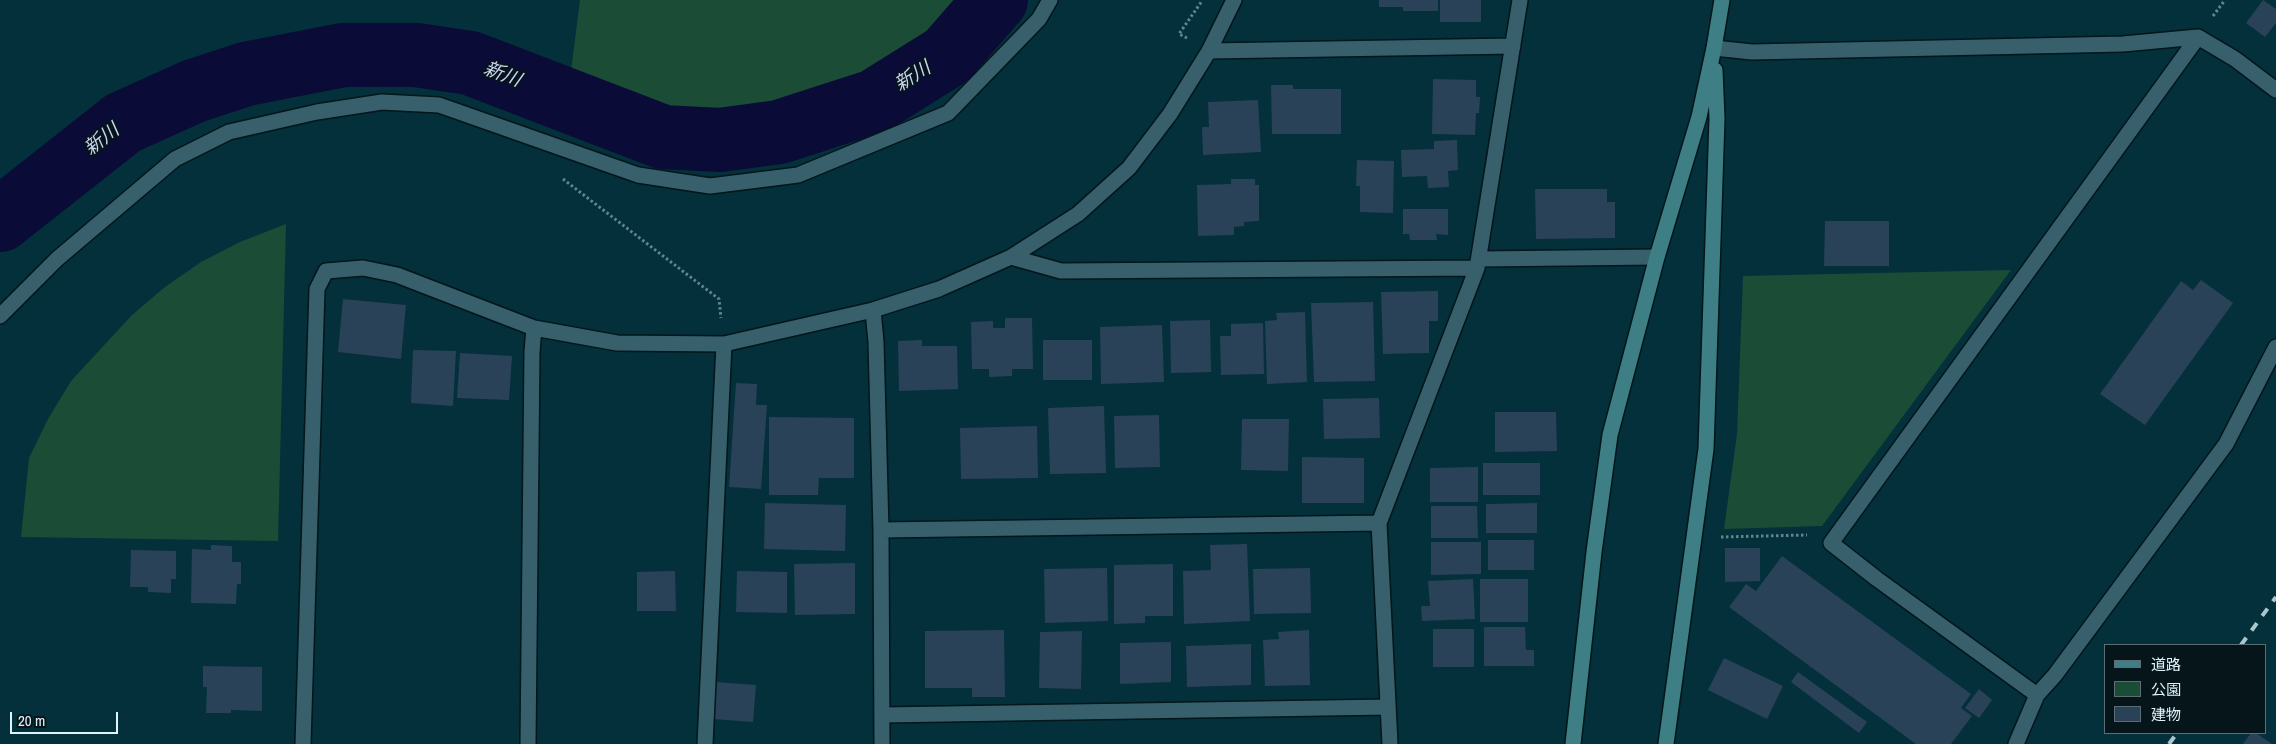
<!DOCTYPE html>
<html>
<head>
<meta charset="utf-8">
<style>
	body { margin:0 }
	#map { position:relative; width:2276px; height:744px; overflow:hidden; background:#03303a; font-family:"Archivo Narrow","Noto Sans JP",sans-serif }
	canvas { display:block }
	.legend { position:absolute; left:2104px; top:644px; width:162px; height:90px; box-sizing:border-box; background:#05151a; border:1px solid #5c6e74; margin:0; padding:6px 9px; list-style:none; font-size:15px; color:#def4fb }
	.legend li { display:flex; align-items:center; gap:10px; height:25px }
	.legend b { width:25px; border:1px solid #5c6e74 }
	.scale { position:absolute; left:10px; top:712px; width:108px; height:22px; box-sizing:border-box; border:2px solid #def4fb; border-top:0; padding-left:6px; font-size:15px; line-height:18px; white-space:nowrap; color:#def4fb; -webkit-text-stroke:4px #05151a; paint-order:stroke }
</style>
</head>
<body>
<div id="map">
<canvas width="2276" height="744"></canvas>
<ul class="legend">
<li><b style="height:6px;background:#3d7f85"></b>道路</li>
<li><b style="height:14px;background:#1b4c36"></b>公園</li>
<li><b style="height:14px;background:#294258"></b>建物</li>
</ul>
<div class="scale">20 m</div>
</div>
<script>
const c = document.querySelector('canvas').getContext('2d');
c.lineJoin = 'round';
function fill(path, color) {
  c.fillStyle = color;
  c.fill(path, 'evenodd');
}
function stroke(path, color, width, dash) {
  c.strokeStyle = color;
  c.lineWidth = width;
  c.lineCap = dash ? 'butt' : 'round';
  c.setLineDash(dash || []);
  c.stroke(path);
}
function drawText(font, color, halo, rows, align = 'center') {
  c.font = font + ' "Archivo Narrow","Noto Sans JP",sans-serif';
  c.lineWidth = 4;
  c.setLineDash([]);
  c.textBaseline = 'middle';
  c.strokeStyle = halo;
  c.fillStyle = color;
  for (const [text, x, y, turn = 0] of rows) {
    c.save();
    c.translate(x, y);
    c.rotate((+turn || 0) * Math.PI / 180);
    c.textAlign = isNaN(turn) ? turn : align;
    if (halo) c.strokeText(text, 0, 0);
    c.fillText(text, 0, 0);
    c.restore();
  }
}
fill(new Path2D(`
	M 580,0 L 975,0 L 935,53 L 835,97 L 682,119 L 570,79 Z
	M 286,224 L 278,541 L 21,537 L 29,458 L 48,419 L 71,381 L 132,315 L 165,287 L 201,262 L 240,242 Z
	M 2011,270 L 1822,526 L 1724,529 L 1737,434 L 1743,276 Z`), '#1b4c36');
stroke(new Path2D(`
	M 0,220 L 123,123 L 194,91 L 246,74 L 343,55 L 416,55 L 470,63 L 663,137 L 720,140 L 779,132 L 875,101 L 947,56 L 996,0`), '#0a0b36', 64);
fill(new Path2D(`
	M 1379,0 L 1438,0 L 1438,11 L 1403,11 L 1403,7 L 1379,7 Z
	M 1440,0 L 1481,0 L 1481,22 L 1440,22 Z
	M 2263,0 L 2276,9 L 2276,23 L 2265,37 L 2246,23 Z
	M 1433,79 L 1476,80 L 1476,97 L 1480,97 L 1479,113 L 1476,113 L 1475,135 L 1432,134 Z
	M 1271,85 L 1293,85 L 1293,89 L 1341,89 L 1341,134 L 1272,134 Z
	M 1258,100 L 1261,152 L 1203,155 L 1202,127 L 1209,127 L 1208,102 Z
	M 1457,140 L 1458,170 L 1448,171 L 1449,187 L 1428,188 L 1427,176 L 1402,177 L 1401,150 L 1434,149 L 1434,141 Z
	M 1357,160 L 1394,161 L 1393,213 L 1360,212 L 1360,186 L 1356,186 Z
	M 1231,179 L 1255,179 L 1255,185 L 1259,185 L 1259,221 L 1244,222 L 1244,226 L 1234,227 L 1234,235 L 1198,236 L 1197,185 L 1231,184 Z
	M 1535,189 L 1607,189 L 1607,202 L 1615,202 L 1615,238 L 1536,239 Z
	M 1403,209 L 1448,209 L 1448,235 L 1436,234 L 1437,240 L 1410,240 L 1409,234 L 1403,234 Z
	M 1825,221 L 1889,221 L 1889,266 L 1824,266 Z
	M 2201,280 L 2233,303 L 2145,425 L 2100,394 L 2181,281 L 2193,290 Z
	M 1438,291 L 1438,321 L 1429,321 L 1429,353 L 1383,354 L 1381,292 Z
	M 343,299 L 406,305 L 401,359 L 338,352 Z
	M 1373,302 L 1375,381 L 1314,382 L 1311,303 Z
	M 1305,312 L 1307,382 L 1267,384 L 1265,321 L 1277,320 L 1276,313 Z
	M 1005,318 L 1032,318 L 1033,369 L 1012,369 L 1012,376 L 989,377 L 989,369 L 972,369 L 971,322 L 993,321 L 993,328 L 1005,328 Z
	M 1210,320 L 1211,372 L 1171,373 L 1170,321 Z
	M 1263,323 L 1264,374 L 1221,375 L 1220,336 L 1231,336 L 1231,324 Z
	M 1162,325 L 1164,382 L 1101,384 L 1100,327 Z
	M 922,340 L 922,346 L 957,346 L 958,389 L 899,391 L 898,341 Z
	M 1043,340 L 1092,340 L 1092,380 L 1043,380 Z
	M 413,350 L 456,351 L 453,406 L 411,403 Z
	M 460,353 L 512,356 L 509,400 L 457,398 Z
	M 736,383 L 757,384 L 756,405 L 767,405 L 761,489 L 729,487 Z
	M 1379,398 L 1380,438 L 1324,439 L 1323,399 Z
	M 1104,406 L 1106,473 L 1050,474 L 1048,408 Z
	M 1495,412 L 1556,412 L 1557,451 L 1495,452 Z
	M 1159,415 L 1160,467 L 1115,468 L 1114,416 Z
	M 769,417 L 854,418 L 854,478 L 819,478 L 818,495 L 769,495 Z
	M 1242,419 L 1289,419 L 1288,471 L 1241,470 Z
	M 1037,426 L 1038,478 L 961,479 L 960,428 Z
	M 1302,457 L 1364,458 L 1364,503 L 1302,503 Z
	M 1483,463 L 1540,463 L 1540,495 L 1483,495 Z
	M 1478,467 L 1478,502 L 1430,502 L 1430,468 Z
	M 765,503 L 846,505 L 845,551 L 764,549 Z
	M 1537,503 L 1537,533 L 1486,533 L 1486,504 Z
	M 1431,506 L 1477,506 L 1478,538 L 1431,538 Z
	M 1488,540 L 1534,540 L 1534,570 L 1488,570 Z
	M 1431,542 L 1481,542 L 1481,574 L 1431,575 Z
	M 1247,544 L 1250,621 L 1184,624 L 1183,571 L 1211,570 L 1210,545 Z
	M 211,545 L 232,546 L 232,562 L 241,562 L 241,584 L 237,584 L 236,604 L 191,603 L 192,549 L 211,550 Z
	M 1725,548 L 1760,548 L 1760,581 L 1725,582 Z
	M 131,550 L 176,551 L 176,579 L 171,579 L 171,593 L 148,592 L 148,587 L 130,587 Z
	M 1782,556 L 1971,694 L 1961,708 L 1972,716 L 1951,744 L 1916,744 L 1729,607 L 1746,584 L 1756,591 Z
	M 855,563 L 855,614 L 795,615 L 794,564 Z
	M 1173,564 L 1173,616 L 1145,616 L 1145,623 L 1114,624 L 1114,565 Z
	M 1107,568 L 1108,621 L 1045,623 L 1044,569 Z
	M 1310,568 L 1311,613 L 1254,614 L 1253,569 Z
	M 675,571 L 676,611 L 637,611 L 637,572 Z
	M 737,571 L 787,572 L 787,613 L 736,612 Z
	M 1473,579 L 1475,619 L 1422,621 L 1421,606 L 1430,606 L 1428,581 Z
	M 1480,579 L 1528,579 L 1528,622 L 1480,622 Z
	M 1484,627 L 1525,627 L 1526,650 L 1534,650 L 1534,666 L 1484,666 Z
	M 1433,629 L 1474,629 L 1474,667 L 1433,667 Z
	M 1004,630 L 1005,697 L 972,697 L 972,688 L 925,688 L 925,631 Z
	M 1309,630 L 1310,685 L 1265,686 L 1263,640 L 1279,639 L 1278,632 Z
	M 1082,631 L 1081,689 L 1039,688 L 1040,632 Z
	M 1171,642 L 1171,682 L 1120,684 L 1120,643 Z
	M 1251,644 L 1251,685 L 1187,687 L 1186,646 Z
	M 1724,658 L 1783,686 L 1767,719 L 1708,690 Z
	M 203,666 L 262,667 L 262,711 L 231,710 L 231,713 L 206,713 L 207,687 L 203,687 Z
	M 1798,672 L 1867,722 L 1859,733 L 1791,682 Z
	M 715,682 L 756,685 L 753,722 L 712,719 Z
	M 1979,689 L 1992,700 L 1979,718 L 1965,708 Z
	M 2251,733 L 2256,733 L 2272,744 L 2243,744 Z`), '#294258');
const street = new Path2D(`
	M 1714,48 L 1752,52 L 2123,44 L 2198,37 L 2235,59 L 2276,90
	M 1209,51 L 1513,46
	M 1011,257 L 1061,271 L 1477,268
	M 1479,259 L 1657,257
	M 873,310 L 876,342 L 881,530 L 882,744
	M 0,316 L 57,259 L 175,159 L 229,132 L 317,112 L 382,102 L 439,105 L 638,175 L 710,186 L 798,175 L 948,113 L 1039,19 L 1050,0
	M 881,530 L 1379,523
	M 2037,695 L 1877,579 L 1831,543 L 2198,37
	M 882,715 L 1388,707
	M 303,744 L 317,289 L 326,271 L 363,268 L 397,275 L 534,328 L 617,343 L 724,344 L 873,310 L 939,289 L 1011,257 L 1078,214 L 1129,168 L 1170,114 L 1209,51 L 1234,0
	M 528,744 L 532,352 L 534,328
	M 705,744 L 724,344
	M 1390,744 L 1379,523 L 1477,268 L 1520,0
	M 2016,744 L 2037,695 L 2055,675 L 2226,444 L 2276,347`);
const secondary = new Path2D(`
	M 1573,744 L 1594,552 L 1610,435 L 1657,257 L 1699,117 L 1714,48 L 1722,0
	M 1666,744 L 1706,449 L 1717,119 L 1715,70`);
stroke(street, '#02161b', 18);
stroke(secondary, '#02161b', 18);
stroke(new Path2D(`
	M 2213,16 L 2225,0
	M 1187,38 L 1179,34 L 1202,1
	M 563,179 L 719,299 L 721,318
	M 1721,537 L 1807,535`), '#62858d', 3, [2.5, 2.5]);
stroke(street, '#37606c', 15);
stroke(secondary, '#3d7f85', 15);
stroke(new Path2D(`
	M 2241,645 L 2276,597
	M 2169,744 L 2177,733`), '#abc7ce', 4, [9, 9]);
drawText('italic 19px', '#ccd4f4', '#05151a', [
	["新川",502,75,21],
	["新川",913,77,-32],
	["新川",102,140,-38]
]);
</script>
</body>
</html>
